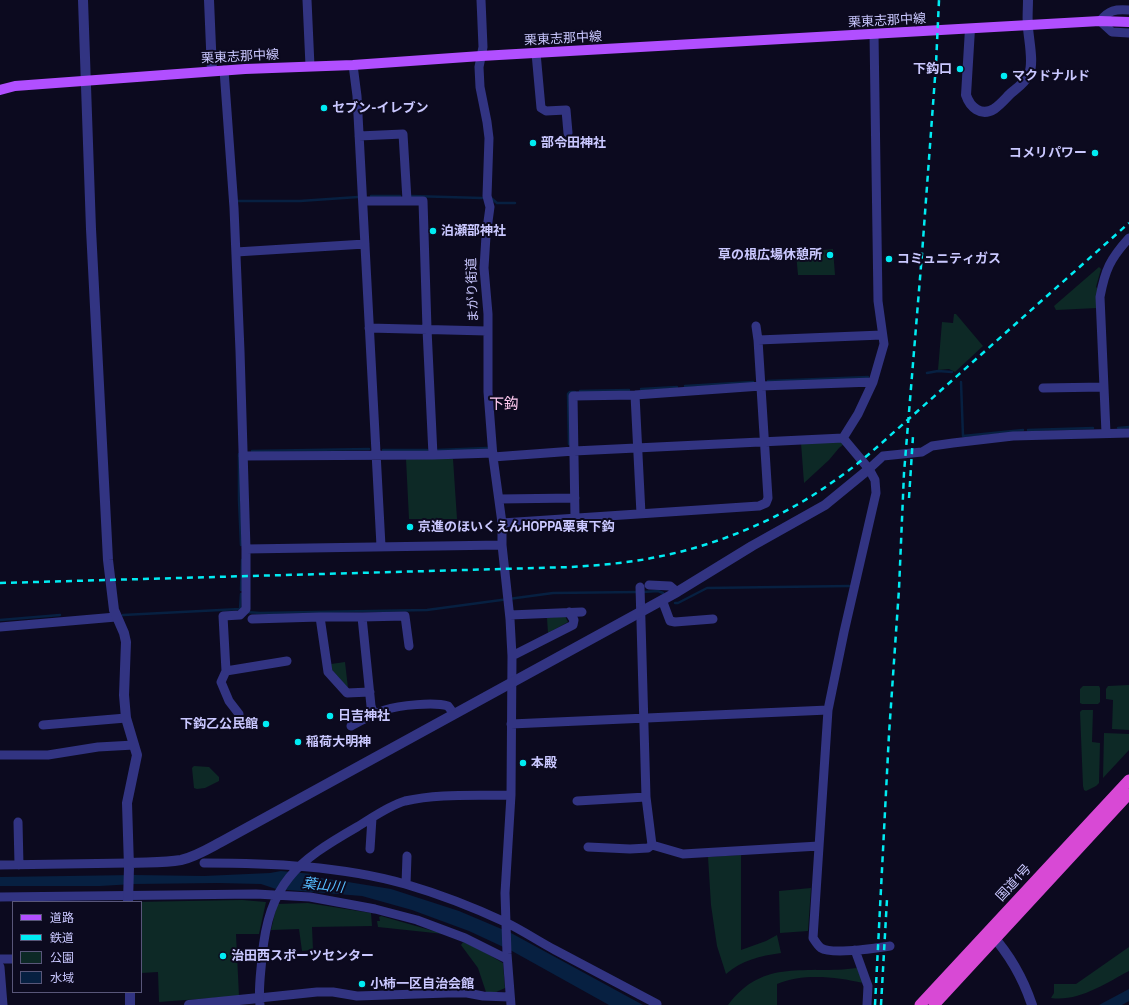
<!DOCTYPE html>
<html>
<head>
<meta charset="utf-8">
<style>
	body { margin:0 }
	#map { position:relative; width:1129px; height:1005px; overflow:hidden; background:#0c0a1f; font-family:"Space Grotesk","Noto Sans JP",sans-serif }
	canvas { display:block }
	.legend { position:absolute; left:12px; top:901px; width:130px; height:92px; box-sizing:border-box; background:#0c0a1f; border:1px solid #585679; margin:0; padding:5px 7px; list-style:none; font-size:12px; color:#cac8ff }
	.legend li { display:flex; align-items:center; gap:8px; height:20px }
	.legend b { width:20px; border:1px solid #585679 }
</style>
</head>
<body>
<div id="map">
<canvas width="1129" height="1005"></canvas>
<ul class="legend">
<li><b style="height:5px;background:#b14fff"></b>道路</li>
<li><b style="height:5px;background:#00ecf3"></b>鉄道</li>
<li><b style="height:11px;background:#0d2926"></b>公園</li>
<li><b style="height:11px;background:#072041"></b>水域</li>
</ul>
</div>
<script>
const c = document.querySelector('canvas').getContext('2d');
c.lineJoin = 'round';
function fill(path, color) {
  c.fillStyle = color;
  c.fill(path, 'evenodd');
}
function stroke(path, color, width, dash) {
  c.strokeStyle = color;
  c.lineWidth = width;
  c.lineCap = dash ? 'butt' : 'round';
  c.setLineDash(dash || []);
  c.stroke(path);
}
function drawText(font, color, halo, rows, align = 'center') {
  c.font = font + ' "Space Grotesk","Noto Sans JP",sans-serif';
  c.lineWidth = 4;
  c.setLineDash([]);
  c.textBaseline = 'middle';
  c.strokeStyle = halo;
  c.fillStyle = color;
  for (const [text, x, y, turn = 0] of rows) {
    c.save();
    c.translate(x, y);
    c.rotate((+turn || 0) * Math.PI / 180);
    c.textAlign = isNaN(turn) ? turn : align;
    if (halo) c.strokeText(text, 0, 0);
    c.fillText(text, 0, 0);
    c.restore();
  }
}
fill(new Path2D(`
	M 833,249 L 835,275 L 798,275 L 796,253 Z
	M 1099,267 L 1101,269 L 1096,287 L 1098,289 L 1097,308 L 1056,310 L 1054,306 Z
	M 954,314 L 956,314 L 983,346 L 955,372 L 949,369 L 938,370 L 942,322 L 953,323 Z
	M 839,441 L 844,444 L 839,448 L 829,460 L 804,483 L 801,443 Z
	M 406,459 L 453,459 L 457,519 L 409,519 Z
	M 565,616 L 568,622 L 548,633 L 547,618 Z
	M 345,662 L 348,688 L 332,670 L 331,664 Z
	M 1129,685 L 1129,730 L 1112,729 L 1113,700 L 1106,699 L 1106,689 L 1108,686 Z
	M 1083,686 L 1099,686 L 1100,688 L 1100,702 L 1098,704 L 1082,704 L 1080,703 L 1080,689 Z
	M 1082,710 L 1093,710 L 1092,742 L 1100,743 L 1099,783 L 1096,786 L 1086,791 L 1084,790 L 1083,786 L 1080,712 Z
	M 1104,733 L 1129,734 L 1129,750 L 1103,778 Z
	M 194,766 L 209,767 L 219,777 L 219,781 L 205,788 L 197,789 L 194,788 L 192,768 Z
	M 741,855 L 741,950 L 766,941 L 777,935 L 781,953 C 760,956 742,960 726,974 L 717,946 L 711,905 L 708,857 Z
	M 811,888 L 808,931 L 780,933 L 779,891 Z
	M 242,900 L 266,902 L 259,934 L 236,934 L 239,996 L 159,1002 L 158,972 L 141,973 L 141,902 L 133,902 Z
	M 308,903 L 371,913 L 372,926 L 312,927 L 313,950 L 302,951 L 299,929 L 271,930 L 277,904 Z
	M 381,916 L 444,934 L 378,927 L 377,921 L 380,921 L 379,917 Z
	M 463,942 L 477,948 L 503,963 L 505,988 L 494,993 L 486,992 L 478,968 L 461,945 Z
	M 1129,947 L 1129,971 C 1106,983 1079,1002 1051,998 L 1054,993 L 1054,984 L 1076,984 Z
	M 857,968 L 863,983 C 836,977 804,973 777,984 L 777,1005 L 728,1005 C 764,957 806,975 857,968 Z`), '#0d2926');
fill(new Path2D(`
	M 281,871 L 312,874 L 314,877 L 348,882 L 391,889 L 459,911 L 511,933 L 643,1005 L 609,1005 L 512,951 L 469,931 L 412,910 L 362,896 L 276,889 L 261,884 L 218,883 L 134,884 L 100,886 L 0,886 L 0,877 L 134,875 L 204,876 L 270,873 Z
	M 1129,989 L 1129,1001 L 1122,1005 L 1099,1005 Z`), '#072041');
stroke(new Path2D(`
	M 371,196 L 400,196
	M 411,196 L 482,198
	M 491,198 L 497,203 L 515,203
	M 238,201 L 300,201 L 358,197
	M 927,373 L 938,371 L 952,372
	M 768,381 L 868,377
	M 961,382 L 963,436 L 1023,430
	M 685,386 L 753,382
	M 641,389 L 677,387
	M 580,391 L 629,390
	M 1118,428 L 1129,427
	M 1028,430 L 1093,428
	M 569,444 L 568,394 L 570,392 L 575,392
	M 383,450 L 427,450
	M 438,450 L 487,448
	M 252,451 L 369,449
	M 239,454 L 239,500 L 241,545
	M 241,590 L 242,560
	M 643,592 L 658,591 L 663,593
	M 675,603 L 678,603 L 707,588 L 849,586
	M 246,612 L 260,613 L 427,610 L 553,593 L 638,592
	M 123,615 L 240,609 L 241,594
	M 0,620 L 60,615`), '#072041', 2.5);
stroke(new Path2D(`
	M 307,0 L 310,66
	M 481,0 L 483,47 L 479,67 L 480,87 L 487,122 L 489,138 L 487,196 L 490,207 L 486,236 L 484,268 L 488,314 L 488,392 L 493,457 L 574,451 L 843,438 L 869,469 L 875,480 L 876,493 L 844,632 L 828,710 L 813,938 C 815,941 818,946 821,948 C 832,955 876,948 890,946
	M 1129,10 C 1115,9 1109,10 1100,21 L 1112,32 L 1129,33
	M 536,53 L 541,108 L 546,111 L 566,110 L 568,133
	M 353,65 L 357,96 L 381,546
	M 224,70 L 234,208 L 240,351 L 246,549 L 246,609 L 240,615 L 223,616 L 226,671 L 287,661
	M 359,136 L 403,134 L 407,200
	M 363,201 L 423,201 L 427,329 L 433,455
	M 236,252 L 365,244
	M 369,328 L 487,331
	M 758,340 L 882,335
	M 1043,388 L 1104,387
	M 635,395 L 641,514
	M 1106,433 L 1100,297 C 1105,270 1110,259 1129,238
	M 843,438 L 858,414 L 873,382 L 884,344 L 878,301 L 874,34
	M 243,456 L 433,455 L 493,453
	M 493,457 L 502,523 L 502,545 L 510,619 L 512,656 L 511,795 L 505,893 L 507,954 L 511,1005
	M 869,469 L 883,456 L 922,452 L 932,446 L 953,443 L 1013,436 L 1129,433
	M 499,499 L 575,498
	M 575,518 L 573,396 L 635,395 L 761,386 L 873,382
	M 502,523 L 759,506 L 766,503 L 768,498 L 758,340 L 756,326
	M 246,549 L 502,545
	M 649,585 L 670,586 L 677,592
	M 640,587 L 646,797 L 652,845
	M 662,600 L 664,605 L 670,621 L 675,622 L 713,619
	M 510,615 L 582,612
	M 362,617 L 320,617 L 328,672 L 347,693 L 370,692
	M 252,619 L 320,617
	M 0,627 L 116,617
	M 512,656 L 573,625 L 574,620 L 569,612
	M 226,671 L 221,682 L 229,701 L 239,714
	M 374,714 L 371,706 L 362,617 L 405,616 L 409,646
	M 511,724 L 828,710
	M 43,725 L 126,718
	M 351,726 C 362,720 373,714 385,710 C 399,705 435,702 448,706 L 454,714
	M 0,755 L 48,755 L 98,747 L 134,745
	M 577,801 L 646,797
	M 18,822 L 19,865
	M 652,845 L 683,854 L 819,846
	M 588,847 L 630,849 L 648,848 L 652,845
	M 370,849 L 372,818
	M 204,863 C 270,863 342,866 405,884 C 439,894 473,907 505,922 C 522,930 538,941 555,950 C 589,968 623,986 657,1004
	M 0,865 L 129,863
	M 406,884 L 407,856
	M 0,897 L 256,894 L 310,897 L 375,909 L 417,920 L 465,938 L 507,959
	M 855,950 L 868,986 L 867,1005
	M 0,959 L 13,959
	M 0,967 L 3,1005
	M 259,998 L 317,992 L 333,992 L 357,996 L 448,993 L 467,993 L 483,996 L 509,997
	M 260,1005 C 258,989 261,972 262,957 C 269,883 296,862 357,827 C 372,818 388,806 405,801 C 439,793 476,796 511,795`), '#323482', 9);
stroke(new Path2D(`
	M 83,0 L 91,229 L 108,560 L 114,610 L 124,633 L 126,642 L 124,695 L 126,718 L 137,755 L 127,803 L 129,867 L 128,902
	M 209,0 L 212,71
	M 970,29 L 966,95 C 970,107 981,117 994,109 C 1000,105 1005,99 1010,94 C 1017,88 1025,83 1029,74 C 1034,63 1029,41 1028,28 C 1027,19 1028,9 1028,0
	M 129,863 C 146,862 164,863 181,860 C 195,857 208,849 221,842 L 677,592 L 752,546 L 825,505 L 869,469
	M 991,934 C 1010,955 1023,978 1032,1005
	M 130,992 L 130,1005
	M 189,1005 L 259,998`), '#323482', 10);
stroke(new Path2D(`
	M 0,90 L 15,86 L 245,69 L 353,65 L 481,56 L 1100,21 L 1129,22`), '#b14fff', 10);
stroke(new Path2D(`
	M 920,1005 L 1129,780
	M 934,1005 L 1129,794`), '#d849d5', 11);
stroke(new Path2D(`
	M 909,498 L 913,436
	M 0,583 L 572,567 C 600,565 629,563 657,557 C 718,545 783,518 834,481 C 852,469 868,455 884,441 L 1129,223
	M 875,1005 L 889,734 L 899,589 L 904,473 L 922,254 L 936,64 L 939,0
	M 881,1005 L 887,899`), '#00ecf3', 2.5, [6, 5]);
for (const [x, y, r, color] of [
	[960,69,4,"#00ecf3"],
	[1004,76,4,"#00ecf3"],
	[324,108,4,"#00ecf3"],
	[533,143,4,"#00ecf3"],
	[1095,153,4,"#00ecf3"],
	[433,231,4,"#00ecf3"],
	[830,255,4,"#00ecf3"],
	[889,259,4,"#00ecf3"],
	[410,527,4,"#00ecf3"],
	[330,716,4,"#00ecf3"],
	[266,724,4,"#00ecf3"],
	[298,742,4,"#00ecf3"],
	[523,763,4,"#00ecf3"],
	[223,956,4,"#00ecf3"],
	[362,984,4,"#00ecf3"]
]) {
  const dot = new Path2D();
  dot.arc(x, y, r, 0, 2 * Math.PI);
  c.fillStyle = color;
  c.fill(dot);
  stroke(dot, '#0c0a1f', 1.5);
}
drawText('13px', '#cac8ff', '#0c0a1f', [
	["栗東志那中線",887,21,-3],
	["栗東志那中線",563,39,-3],
	["栗東志那中線",240,57,-3],
	["まがり街道",473,290,-92],
	["国道1号",1014,883,-47]
]);
drawText('bold 13px', '#cac8ff', '#0c0a1f', [
	["下鈎口",952,69,"right"],
	["マクドナルド",1012,76],
	["セブン-イレブン",332,108],
	["部令田神社",541,143],
	["コメリパワー",1087,153,"right"],
	["泊瀬部神社",441,231],
	["草の根広場休憩所",822,255,"right"],
	["コミュニティガス",897,259],
	["京進のほいくえんHOPPA栗東下鈎",418,527],
	["日吉神社",338,716],
	["下鈎乙公民館",258,724,"right"],
	["稲荷大明神",306,742],
	["本殿",531,763],
	["治田西スポーツセンター",231,956],
	["小柿一区自治会館",370,984]
], 'left');
drawText('italic 14px', '#56bdff', '#0c0a1f', [
	["葉山川",323,886,7]
]);
drawText('15px', '#ffcaf0', '#0c0a1f', [
	["下鈎",504,405]
]);
</script>
</body>
</html>
